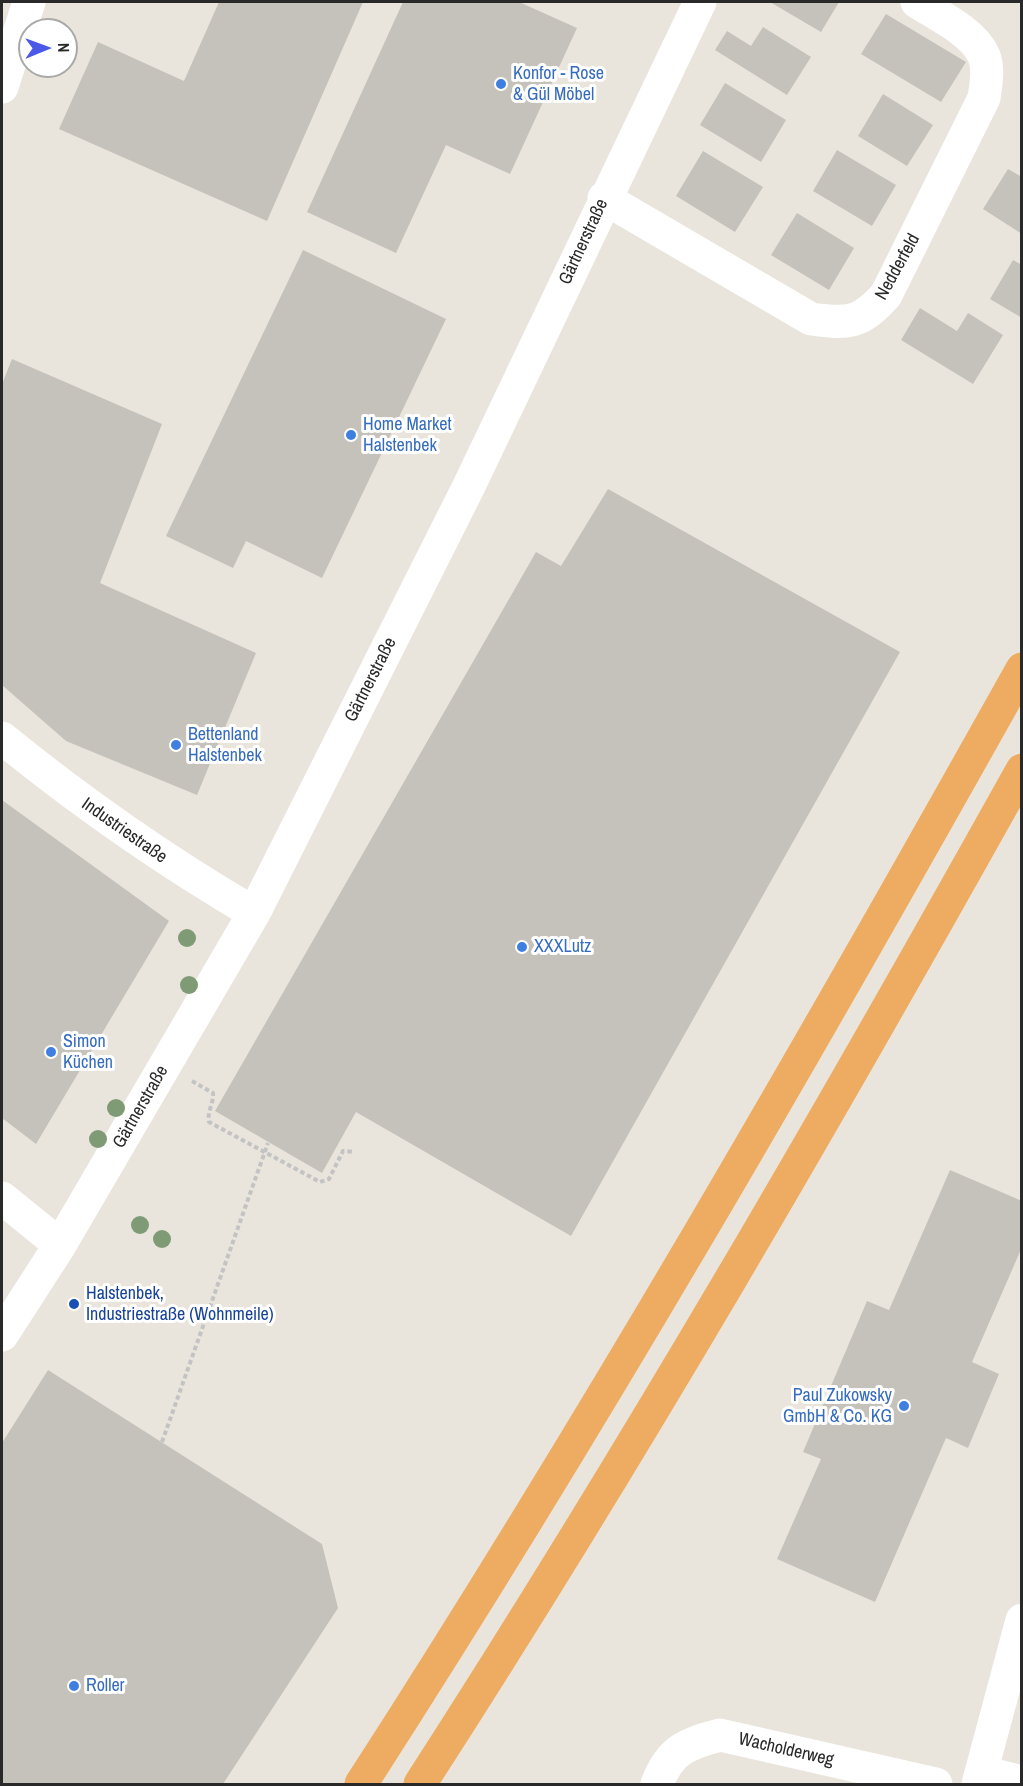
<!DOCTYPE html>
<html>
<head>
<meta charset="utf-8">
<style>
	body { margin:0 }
	#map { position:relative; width:1023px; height:1786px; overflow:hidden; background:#eae5dc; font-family:"Archivo Narrow",sans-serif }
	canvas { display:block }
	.frame { position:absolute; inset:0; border:3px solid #292929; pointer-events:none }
	.north { position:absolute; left:18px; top:18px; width:60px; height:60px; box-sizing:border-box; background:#fff; border:2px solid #a9a9a9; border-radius:50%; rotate:89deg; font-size:16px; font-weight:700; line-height:24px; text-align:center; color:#292929 }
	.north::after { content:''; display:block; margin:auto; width:21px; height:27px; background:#4b59e8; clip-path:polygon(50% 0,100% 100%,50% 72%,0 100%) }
</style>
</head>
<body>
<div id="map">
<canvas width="1023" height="1786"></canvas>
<div class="frame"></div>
<div class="north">N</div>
</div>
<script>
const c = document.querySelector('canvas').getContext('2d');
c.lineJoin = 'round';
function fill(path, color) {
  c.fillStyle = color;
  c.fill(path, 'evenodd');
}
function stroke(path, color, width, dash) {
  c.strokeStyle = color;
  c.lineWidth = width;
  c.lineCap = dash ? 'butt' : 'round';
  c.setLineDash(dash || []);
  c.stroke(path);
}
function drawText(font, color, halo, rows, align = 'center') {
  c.font = font + ' "Archivo Narrow",sans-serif';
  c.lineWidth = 6;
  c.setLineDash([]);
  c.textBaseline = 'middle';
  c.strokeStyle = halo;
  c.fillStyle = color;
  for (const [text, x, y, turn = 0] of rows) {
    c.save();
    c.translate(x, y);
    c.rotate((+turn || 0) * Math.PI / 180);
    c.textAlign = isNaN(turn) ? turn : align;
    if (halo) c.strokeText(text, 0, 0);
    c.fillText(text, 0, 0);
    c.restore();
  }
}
fill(new Path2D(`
	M 219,2 L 363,2 L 267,221 L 59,129 L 98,42 L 184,81 Z
	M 403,2 L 519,2 L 577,28 L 510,174 L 446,145 L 396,253 L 307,212 Z
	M 770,2 L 839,2 L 821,32 Z
	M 886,14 L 966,62 L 941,102 L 861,54 Z
	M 763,27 L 811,57 L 787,95 L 715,50 L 727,31 L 751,46 Z
	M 725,83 L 786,120 L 761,162 L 700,125 Z
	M 883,94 L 933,125 L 907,166 L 858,136 Z
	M 837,150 L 896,185 L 872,226 L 813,191 Z
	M 703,151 L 763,187 L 735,232 L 676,196 Z
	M 1008,169 L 1022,177 L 1022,234 L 983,209 Z
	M 797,213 L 854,248 L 829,290 L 771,255 Z
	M 303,250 L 446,319 L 322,578 L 246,541 L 233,568 L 166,536 Z
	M 1013,260 L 1022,265 L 1022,318 L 990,299 Z
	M 920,308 L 957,331 L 968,313 L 1003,335 L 973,384 L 901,340 Z
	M 12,359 L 162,424 L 100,583 L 256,653 L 197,795 L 66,741 L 2,685 L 2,384 Z
	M 608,489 L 900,652 L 571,1236 L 356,1112 L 322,1173 L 215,1111 L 536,552 L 561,566 Z
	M 2,800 L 169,921 L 36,1144 L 2,1118 Z
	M 950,1170 L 1022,1201 L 1022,1247 L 972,1362 L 999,1374 L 968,1448 L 946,1438 L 875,1602 L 777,1559 L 821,1459 L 803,1452 L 867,1301 L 889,1310 Z
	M 48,1370 L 322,1544 L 338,1608 L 223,1784 L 2,1784 L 2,1443 Z`), '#c5c2bb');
stroke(new Path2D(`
	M 192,1081 L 213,1093 C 214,1103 207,1111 209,1122 L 320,1182 L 329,1179 L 343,1151 L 355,1152
	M 162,1442 L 268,1143`), '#c3c3c3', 4, [4.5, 3]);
stroke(new Path2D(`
	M 2,87 L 29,2
	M 604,198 L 811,319 C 848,324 860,324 886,295 L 984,98 C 986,84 989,69 984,56 C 974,32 937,15 917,2
	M 2,738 C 82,803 165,861 254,913
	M 2,1198 L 60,1245
	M 2,1335 L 60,1245 L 254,913 L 468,488 L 700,2
	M 982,1772 L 1022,1782
	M 657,1784 C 670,1750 686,1744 720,1735 L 936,1784
	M 978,1784 L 1022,1620`), '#fff', 33);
stroke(new Path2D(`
	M 361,1784 C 595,1421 811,1046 1022,669
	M 420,1784 C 633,1454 830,1114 1022,770`), '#eeac62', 33);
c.fillStyle = '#7f9b75';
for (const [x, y] of [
	[187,938],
	[189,985],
	[116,1108],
	[98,1139],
	[140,1225],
	[162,1239]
]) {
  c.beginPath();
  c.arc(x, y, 9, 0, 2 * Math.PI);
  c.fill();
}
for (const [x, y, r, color] of [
	[501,84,6,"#3f7fe0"],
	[351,435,6,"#3f7fe0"],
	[176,745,6,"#3f7fe0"],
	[522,947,6,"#3f7fe0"],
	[51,1052,6,"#3f7fe0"],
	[74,1304,6,"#1a4fb4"],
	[904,1406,6,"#3f7fe0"],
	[74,1686,6,"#3f7fe0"]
]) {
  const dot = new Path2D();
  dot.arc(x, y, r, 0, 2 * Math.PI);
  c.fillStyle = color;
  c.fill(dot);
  stroke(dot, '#fff', 2);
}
drawText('18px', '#366cbe', '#fff', [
	["Konfor - Rose",513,74],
	["& Gül Möbel",513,95],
	["Home Market",363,425],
	["Halstenbek",363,446],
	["Bettenland",188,735],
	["Halstenbek",188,756],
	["XXXLutz",534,947],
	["Simon",63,1042],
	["Küchen",63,1063],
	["Paul Zukowsky",892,1396,"right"],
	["GmbH & Co. KG",892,1417,"right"],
	["Roller",86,1686]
], 'left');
drawText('18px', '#292929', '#fff', [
	["Gärtnerstraße",584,242,-65],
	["Nedderfeld",898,267,-61],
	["Gärtnerstraße",371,680,-63],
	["Industriestraße",124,831,35],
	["Gärtnerstraße",141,1107,-60],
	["Wacholderweg",786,1750,13]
]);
drawText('18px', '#164399', '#fff', [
	["Halstenbek,",86,1294],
	["Industriestraße (Wohnmeile)",86,1315]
], 'left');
</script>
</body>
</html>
